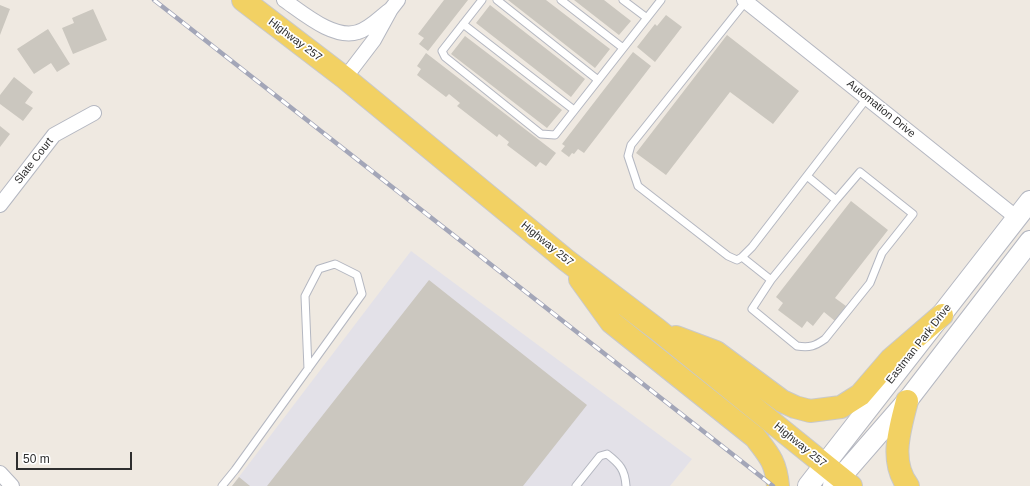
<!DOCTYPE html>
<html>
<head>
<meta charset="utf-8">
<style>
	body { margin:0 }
	#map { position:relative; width:1030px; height:486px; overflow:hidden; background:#efe9e1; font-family:Arial,sans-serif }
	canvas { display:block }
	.scale { position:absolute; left:16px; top:452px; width:116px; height:18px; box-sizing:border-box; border:2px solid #2e2e2e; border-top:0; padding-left:5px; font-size:12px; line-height:14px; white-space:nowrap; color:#2e2e2e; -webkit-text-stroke:3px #fff; paint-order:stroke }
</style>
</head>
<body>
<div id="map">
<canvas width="1030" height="486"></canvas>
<div class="scale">50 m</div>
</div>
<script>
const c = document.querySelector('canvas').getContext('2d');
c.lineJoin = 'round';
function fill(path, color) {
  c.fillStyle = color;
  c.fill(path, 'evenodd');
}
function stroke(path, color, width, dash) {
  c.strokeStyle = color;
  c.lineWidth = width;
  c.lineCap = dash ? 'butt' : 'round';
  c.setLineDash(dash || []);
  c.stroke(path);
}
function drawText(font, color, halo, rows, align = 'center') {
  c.font = font + ' Arial,sans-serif';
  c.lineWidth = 3.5;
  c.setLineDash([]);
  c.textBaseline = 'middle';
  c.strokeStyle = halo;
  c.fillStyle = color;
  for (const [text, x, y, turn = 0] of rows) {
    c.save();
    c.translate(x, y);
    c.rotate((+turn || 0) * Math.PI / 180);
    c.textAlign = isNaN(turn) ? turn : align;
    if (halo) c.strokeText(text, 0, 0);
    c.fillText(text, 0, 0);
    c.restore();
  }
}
fill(new Path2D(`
	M 411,251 L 692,459 L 670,486 L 232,486 Z`), '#e3e1e8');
fill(new Path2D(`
	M 444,0 L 468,0 L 428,51 L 419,44 L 424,38 L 418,34 Z
	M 508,0 L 546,0 L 610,49 L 595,68 Z
	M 574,0 L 604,0 L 631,21 L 619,35 Z
	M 0,5 L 10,9 L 0,35 Z
	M 490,5 L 585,79 L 571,97 L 476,23 Z
	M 93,9 L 107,40 L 73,54 L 62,28 L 74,23 L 72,18 Z
	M 666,15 L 682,27 L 655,62 L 637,47 L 655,24 L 657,26 Z
	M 48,29 L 70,64 L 57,72 L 51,63 L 34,74 L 17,49 Z
	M 727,35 L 799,91 L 773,124 L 730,92 L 666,175 L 636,153 Z
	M 465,36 L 562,110 L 547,128 L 451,54 Z
	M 633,52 L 651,66 L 584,153 L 578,149 L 574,154 L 572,153 L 569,157 L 561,151 L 565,146 L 562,144 Z
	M 426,53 L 556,153 L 546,166 L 540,162 L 536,167 L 507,145 L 509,142 L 499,134 L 497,137 L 457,106 L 460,103 L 449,94 L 446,97 L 417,75 L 421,69 L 417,66 Z
	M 14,77 L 33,92 L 25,103 L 33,108 L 23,121 L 0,104 L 0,95 Z
	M 0,126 L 10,134 L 0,147 Z
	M 851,201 L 888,230 L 835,298 L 846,306 L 835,321 L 824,312 L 813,326 L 807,321 L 802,328 L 778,310 L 783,303 L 776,297 Z
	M 429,280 L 587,405 L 523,486 L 267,486 Z
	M 239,477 L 250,486 L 232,486 Z`), '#cbc7bf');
const lane = new Path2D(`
	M 482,0 L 442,51 L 445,57 L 541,134 L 555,135 L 661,0
	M 497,0 L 598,80
	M 561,0 L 623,48
	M 623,0 L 647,18
	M 746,1 L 631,145 L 628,156 L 638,186 L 728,256 L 737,260 L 742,257 L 752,247 L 867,98
	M 463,24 L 574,110
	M 742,257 L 771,280 L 752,309 L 797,346 C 810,348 815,346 825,339 L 870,283 L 882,253 L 913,214 L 860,172 L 836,200 L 807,176
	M 771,280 L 836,200
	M 222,486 L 235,470 L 362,294 L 357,275 L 335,264 L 319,269 L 305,296 L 308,369
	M 576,486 L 600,456 L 607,454 C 620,464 625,470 626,486`);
const street = new Path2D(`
	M 284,0 C 303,13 334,40 358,32 C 371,28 381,16 391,9
	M 744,0 L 1017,218
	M 345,78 L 374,40 L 391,9 L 398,0
	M 0,205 L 54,135 L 94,113
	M 0,473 L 12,486`);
const secondary = new Path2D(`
	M 808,486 L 1030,201
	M 833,486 L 907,401 L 1030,241`);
const primary = new Path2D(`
	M 243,0 L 345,78 L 566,260 L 658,330 L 851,486
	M 580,279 L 611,322 L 755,437 C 769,455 776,462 778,486
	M 676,337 L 716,352 L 782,401 L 795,407 L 810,411 L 841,407 L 860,395 L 891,359 L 942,315
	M 907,401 C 900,429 889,461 908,486`);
stroke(lane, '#b4b7c1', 9);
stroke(street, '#b4b7c1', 16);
stroke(secondary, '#b4b7c1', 22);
stroke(primary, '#c9c9c9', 24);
stroke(lane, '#fff', 7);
stroke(street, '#fff', 14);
stroke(secondary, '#fff', 20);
stroke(primary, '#f2d163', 22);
const rail = new Path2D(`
	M 154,0 L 773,486`);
stroke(rail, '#a3a6b8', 4.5);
stroke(rail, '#fff', 3, [9]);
drawText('11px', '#2e2e2e', '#fff', [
	["Highway 257",295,40,37],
	["Automation Drive",881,109,39],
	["Slate Court",34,161,-52],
	["Highway 257",547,244,39],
	["Eastman Park Drive",919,344,-52],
	["Highway 257",800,445,39]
]);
</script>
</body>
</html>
